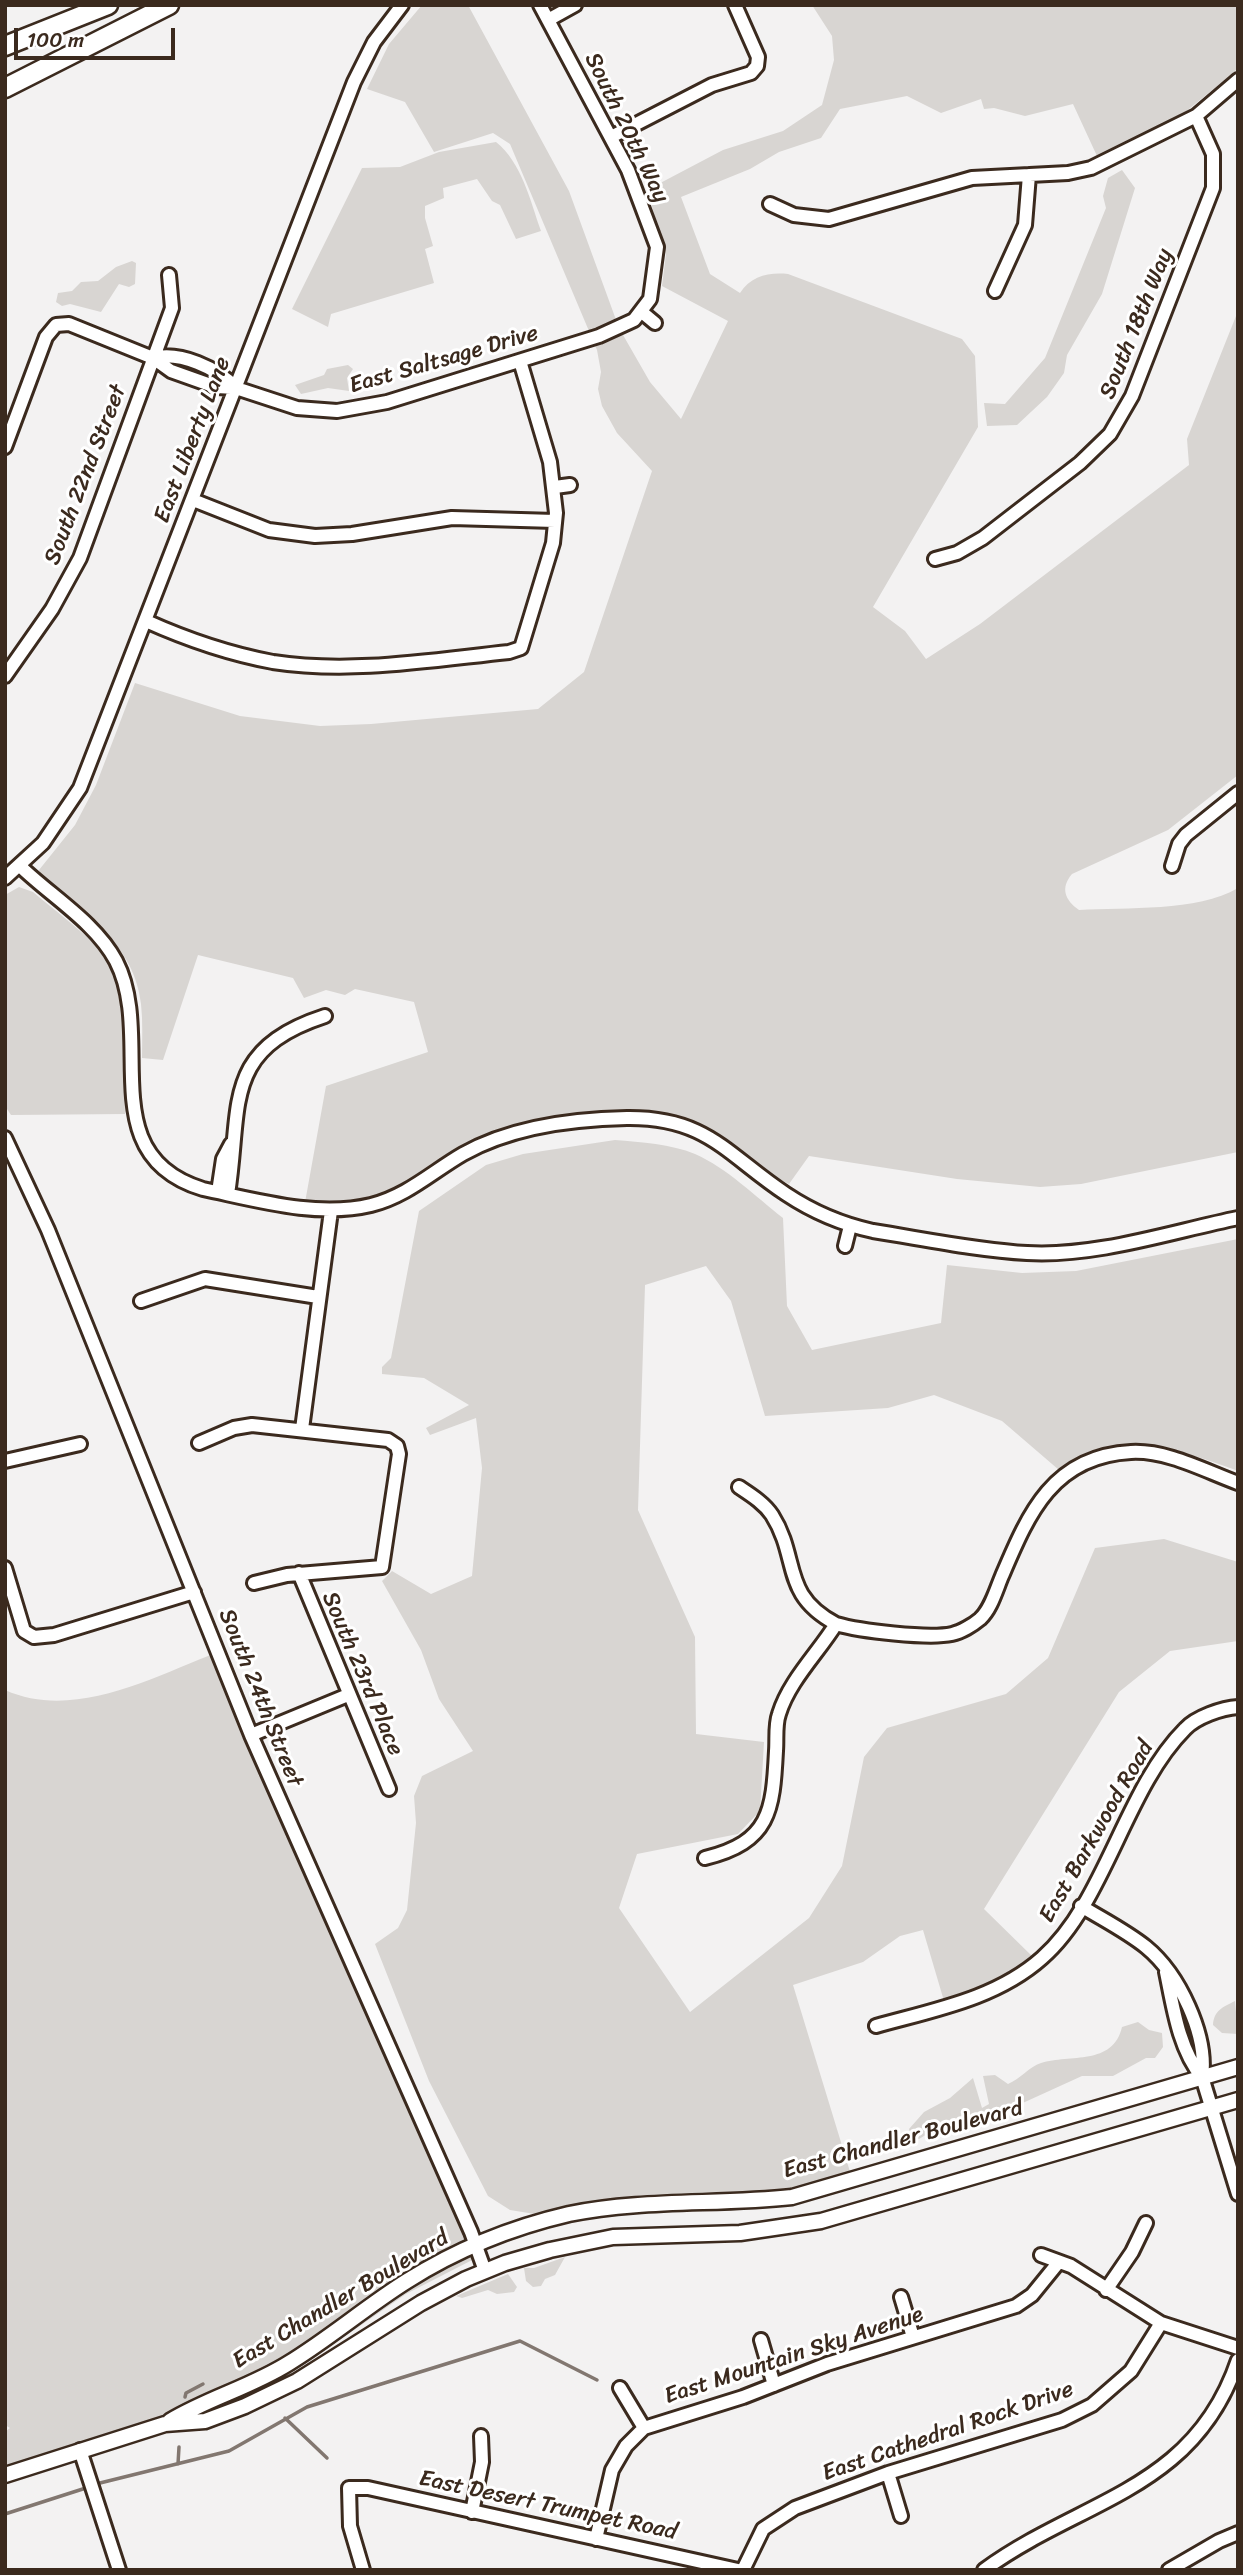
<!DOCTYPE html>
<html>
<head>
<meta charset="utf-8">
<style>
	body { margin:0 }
	#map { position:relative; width:1243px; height:2575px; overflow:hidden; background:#f3f2f2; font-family:Sriracha,sans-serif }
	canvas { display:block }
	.frame { position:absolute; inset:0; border:7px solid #3b2a1e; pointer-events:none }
	.scale { position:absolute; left:14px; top:28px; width:161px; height:32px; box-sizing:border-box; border:4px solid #3b2a1e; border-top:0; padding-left:9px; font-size:21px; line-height:24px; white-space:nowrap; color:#3b2a1e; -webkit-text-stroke:5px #fff; paint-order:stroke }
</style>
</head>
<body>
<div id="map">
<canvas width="1243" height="2575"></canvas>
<div class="frame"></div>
<div class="scale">100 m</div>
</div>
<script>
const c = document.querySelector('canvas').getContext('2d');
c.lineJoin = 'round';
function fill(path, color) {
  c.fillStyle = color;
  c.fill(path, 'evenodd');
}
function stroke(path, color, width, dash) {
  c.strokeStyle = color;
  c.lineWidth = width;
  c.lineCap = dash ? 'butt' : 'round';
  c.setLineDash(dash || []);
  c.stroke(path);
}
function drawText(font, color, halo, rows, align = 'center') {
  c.font = font + ' Sriracha,sans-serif';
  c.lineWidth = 6;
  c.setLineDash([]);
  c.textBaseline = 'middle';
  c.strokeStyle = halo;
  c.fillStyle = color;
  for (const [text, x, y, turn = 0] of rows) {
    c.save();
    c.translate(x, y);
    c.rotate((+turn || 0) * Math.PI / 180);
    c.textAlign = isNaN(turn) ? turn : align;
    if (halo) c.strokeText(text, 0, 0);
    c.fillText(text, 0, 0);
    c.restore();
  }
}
fill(new Path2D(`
	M 422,5 L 468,5 L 569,191 L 619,328 L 650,382 L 681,419 L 728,321 L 662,286 L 666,254 L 647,190 L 723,150 L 783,131 L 822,105 L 834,60 L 832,36 L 812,5 L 1238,5 L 1238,68 L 1232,74 L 1184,113 L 1097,156 L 1073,104 L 1025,116 L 994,108 L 984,109 L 981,99 L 941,113 L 907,96 L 840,109 L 821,138 L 779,152 L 750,169 L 681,197 L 710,274 L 740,293 C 751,276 769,272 788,274 L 962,339 L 975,356 L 978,427 L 873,607 L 905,631 L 926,659 L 980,624 L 1189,465 L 1187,439 L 1238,311 L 1238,775 L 1168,830 L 1072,874 C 1060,888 1065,900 1079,910 C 1126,907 1197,912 1238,888 L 1238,1152 L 1081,1184 L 1040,1187 L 957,1179 L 809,1156 L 789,1184 L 747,1164 L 728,1148 L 655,1120 L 507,1133 L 373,1205 L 304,1208 L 326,1086 L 428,1052 L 414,1002 L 355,989 L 345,995 L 326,990 L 304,998 L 293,978 L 198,955 L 163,1060 L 142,1058 C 142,1040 143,1022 141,1004 C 135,945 83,911 41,876 L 39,870 L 75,825 L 96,785 L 135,683 L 240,716 L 320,726 L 371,724 L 538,709 L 584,672 L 652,471 L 617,433 L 602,406 L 598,389 L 601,372 L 597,350 L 510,144 L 493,133 L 434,152 L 405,102 L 367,89 L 389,44 Z
	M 496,142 C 522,163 530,200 541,231 L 516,239 L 500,205 L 492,201 L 477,179 L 443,188 L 444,198 L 425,206 L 425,218 L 433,246 L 425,249 L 434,283 L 331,314 L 328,327 L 292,309 L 362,168 L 400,167 L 439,152 Z
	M 1122,170 L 1135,188 L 1102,294 L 1067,355 L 1064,373 L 1047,397 L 1017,425 L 987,426 L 984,403 L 1005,404 L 1045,358 L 1106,208 L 1103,196 L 1108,178 Z
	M 132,261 L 136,263 L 135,284 L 129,287 L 119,284 L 101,312 L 70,304 L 62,306 L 56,302 L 58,293 L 72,291 L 81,282 L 98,281 L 116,267 Z
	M 348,365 L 353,369 L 347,378 L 349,391 L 328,388 L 301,394 L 295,385 L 324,375 L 327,369 Z
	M 19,887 L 33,892 C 54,910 79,928 98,948 C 138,992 125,1061 125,1114 L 11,1115 L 5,1106 L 5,895 Z
	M 615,1140 C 641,1142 671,1144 695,1154 C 727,1168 756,1197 783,1218 L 787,1306 L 812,1350 L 941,1323 L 947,1265 L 1022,1273 L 1076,1271 L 1238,1239 L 1238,1471 C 1196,1456 1149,1438 1104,1448 C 1089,1452 1073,1463 1059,1470 L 1002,1421 L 934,1395 L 888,1408 L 765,1416 L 731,1301 L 706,1266 L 645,1285 L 638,1510 L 695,1637 L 696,1734 L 764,1742 L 760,1811 L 738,1834 L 637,1854 L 619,1908 L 690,2012 L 809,1918 L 842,1866 L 864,1757 L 887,1728 L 1006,1694 L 1048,1658 L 1095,1548 L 1164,1539 L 1238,1562 L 1238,1641 L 1170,1651 L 1119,1692 L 984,1909 L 1033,1957 C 1004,1978 978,1991 944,2001 L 923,1930 L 900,1936 L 863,1962 L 793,1985 L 851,2175 C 751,2202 645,2206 541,2215 L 510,2210 L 488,2196 L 429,2081 L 375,1944 L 398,1928 L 407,1910 L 416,1823 L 414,1796 L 422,1776 L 473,1751 L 439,1699 L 421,1650 L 382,1581 L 392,1571 L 431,1594 L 472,1576 L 482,1468 L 476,1418 L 430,1435 L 426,1428 L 469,1405 L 424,1378 L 382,1374 L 382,1367 L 391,1358 L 419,1211 L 486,1165 L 523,1154 Z
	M 218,1652 L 480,2256 L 406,2294 L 292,2373 L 265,2386 L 212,2410 L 5,2475 L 5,2432 L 10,2428 L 5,2425 L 5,1690 C 74,1721 153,1677 218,1652 Z
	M 1235,2001 L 1238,2034 L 1222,2033 L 1213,2025 C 1214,2010 1223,2007 1235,2001 Z
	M 1138,2022 L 1149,2030 L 1162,2033 L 1163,2047 L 1155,2058 L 1146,2058 L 1113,2076 L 1082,2076 L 1003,2112 L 972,2117 L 959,2126 L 942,2125 L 919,2139 L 912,2138 L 909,2129 L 924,2112 L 950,2098 L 973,2078 L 982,2108 L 989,2104 L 983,2076 L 995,2075 L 1008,2084 C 1020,2079 1029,2067 1041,2063 C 1070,2054 1113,2066 1122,2027 Z
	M 565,2257 L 555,2275 L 545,2279 L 541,2286 L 533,2287 L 526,2281 L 524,2268 L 534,2268 Z
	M 508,2274 L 517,2287 L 514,2292 L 497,2294 L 488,2290 L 462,2298 L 456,2296 Z`), '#d8d5d2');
stroke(new Path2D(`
	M 185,2397 L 186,2393 L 203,2384
	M 285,2418 L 327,2458
	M 178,2464 L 179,2447
	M 96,2484 L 229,2451 L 307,2407 L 520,2341 L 597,2380
	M 5,2514 L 89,2487`), '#827770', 3.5);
const minor = new Path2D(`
	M 548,20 L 575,5
	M 611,137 L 712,85 L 751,73 L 757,66 L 758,57 L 735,5
	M 770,204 L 794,215 L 829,219 L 972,178 L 1068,173 L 1091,168 L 1196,116 L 1238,80
	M 995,291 L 1025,225 L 1029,175
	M 643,313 L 655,323
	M 153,358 C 180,351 217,368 236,388
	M 5,447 L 46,337 L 56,325 L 69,324 L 153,358 L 171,371 L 216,387 L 236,388 L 297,408 L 337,411 L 387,402 L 599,336 L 634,320 L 650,299 L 657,247 L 628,170 L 540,5
	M 555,487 L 570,485
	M 193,500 L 269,530 L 315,536 L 352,534 L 452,518 L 555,521
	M 935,559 L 957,553 L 983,538 L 1080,463 L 1110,434 L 1132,396 L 1213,188 L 1213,154 L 1196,116
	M 146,621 C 186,639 230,654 273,662 C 351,674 432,660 509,652 L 521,648 L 553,543 L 556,513 L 550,462 L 520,361
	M 5,676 L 52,609 L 80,558 L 172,308 L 169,275
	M 1172,866 L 1179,844 L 1186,835 L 1238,793
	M 21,867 C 51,896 96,923 116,961 C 156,1038 91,1155 203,1189 C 256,1200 317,1218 371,1205 C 407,1196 432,1172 463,1154 C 511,1127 573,1119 627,1118 C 707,1117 727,1155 786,1194 C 813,1212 841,1224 873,1231 C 924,1239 976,1250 1027,1253 C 1096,1257 1170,1232 1238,1218
	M 5,878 L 43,843 L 80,788 L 354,82 L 374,42 L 402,5
	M 5,1138 L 48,1230 L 251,1735 L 471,2232 L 485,2271
	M 218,1192 L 223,1159 L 231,1144
	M 228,1194 C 242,1106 221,1050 325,1016
	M 845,1246 L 850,1226
	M 141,1301 L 205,1279 L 318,1297
	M 302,1429 L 331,1211
	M 199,1443 L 234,1428 L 252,1425 L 388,1440 L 397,1446 L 399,1454 L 382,1567 L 287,1575 L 254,1583
	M 5,1461 L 80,1444
	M 5,1568 L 24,1631 L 34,1637 L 54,1635 L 194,1592
	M 299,1573 L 389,1789
	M 836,1624 C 860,1631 928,1639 952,1634 C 961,1632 973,1625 980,1619 C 991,1609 996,1590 1002,1576 C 1028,1515 1052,1456 1131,1452 C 1167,1450 1205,1471 1238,1483
	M 251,1735 L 348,1695
	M 705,1858 C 770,1842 773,1811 776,1751 C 777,1739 775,1725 779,1714 C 789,1681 818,1653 836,1624 C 780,1594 800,1559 772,1515 C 764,1503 751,1495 739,1487
	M 1081,1906 C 1102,1919 1126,1931 1146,1947 C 1179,1974 1208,2035 1202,2077
	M 1166,1972 C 1173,2006 1179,2050 1202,2077 L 1238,2194
	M 876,2026 C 933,2010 996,1999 1042,1958 C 1105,1903 1125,1789 1185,1729 C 1196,1717 1222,1708 1238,1707
	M 1041,2255 L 1071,2266 L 1161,2323 L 1238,2348
	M 1106,2290 L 1132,2252 L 1146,2223
	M 901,2297 L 913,2337
	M 761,2340 L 774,2385
	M 620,2388 L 644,2428
	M 80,2450 L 119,2570
	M 888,2473 L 901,2516
	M 472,2512 L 482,2462 L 481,2436
	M 596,2539 L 612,2470 L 626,2446 L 644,2428 L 743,2397 L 827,2364 L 1016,2306 L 1032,2295 L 1058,2263
	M 363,2570 L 350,2526 L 349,2488 L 368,2488 L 738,2570
	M 743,2570 L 763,2529 L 795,2508 L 888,2473 L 1062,2420 L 1092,2405 L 1131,2371 L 1161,2323
	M 984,2570 C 1081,2499 1194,2491 1238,2360
	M 1169,2570 L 1219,2541 L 1238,2533`);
const major = new Path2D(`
	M 170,2421 C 208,2398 251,2387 289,2363 C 330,2338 367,2306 407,2281 C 456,2250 513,2227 569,2214 C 642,2199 718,2205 792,2197 L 1238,2067
	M 5,2475 L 165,2424 L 205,2421 L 245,2406 L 297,2381 L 421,2303 L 466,2279 L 505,2263 L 550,2250 L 613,2237 L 740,2233 L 821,2221 L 1238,2100`);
const highway = new Path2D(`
	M 5,46 L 108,5
	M 5,88 L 169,5`);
stroke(minor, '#3b2a1e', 18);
stroke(major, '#3b2a1e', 19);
stroke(highway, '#3b2a1e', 23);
stroke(minor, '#fff', 12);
stroke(major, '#fff', 14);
stroke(highway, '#fff', 18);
drawText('23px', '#3b2a1e', '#fff', [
	["South 20th Way",626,128,64],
	["South 18th Way",1137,324,-68],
	["East Saltsage Drive",444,360,-16],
	["East Liberty Lane",193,440,-69],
	["South 22nd Street",86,475,-69],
	["South 23rd Place",362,1674,67],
	["South 24th Street",260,1698,68],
	["East Barkwood Road",1097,1832,-60],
	["East Chandler Boulevard",903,2140,-15],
	["East Chandler Boulevard",341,2300,-31],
	["East Mountain Sky Avenue",794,2356,-18],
	["East Cathedral Rock Drive",948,2432,-19],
	["East Desert Trumpet Road",548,2506,12]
]);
</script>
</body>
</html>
